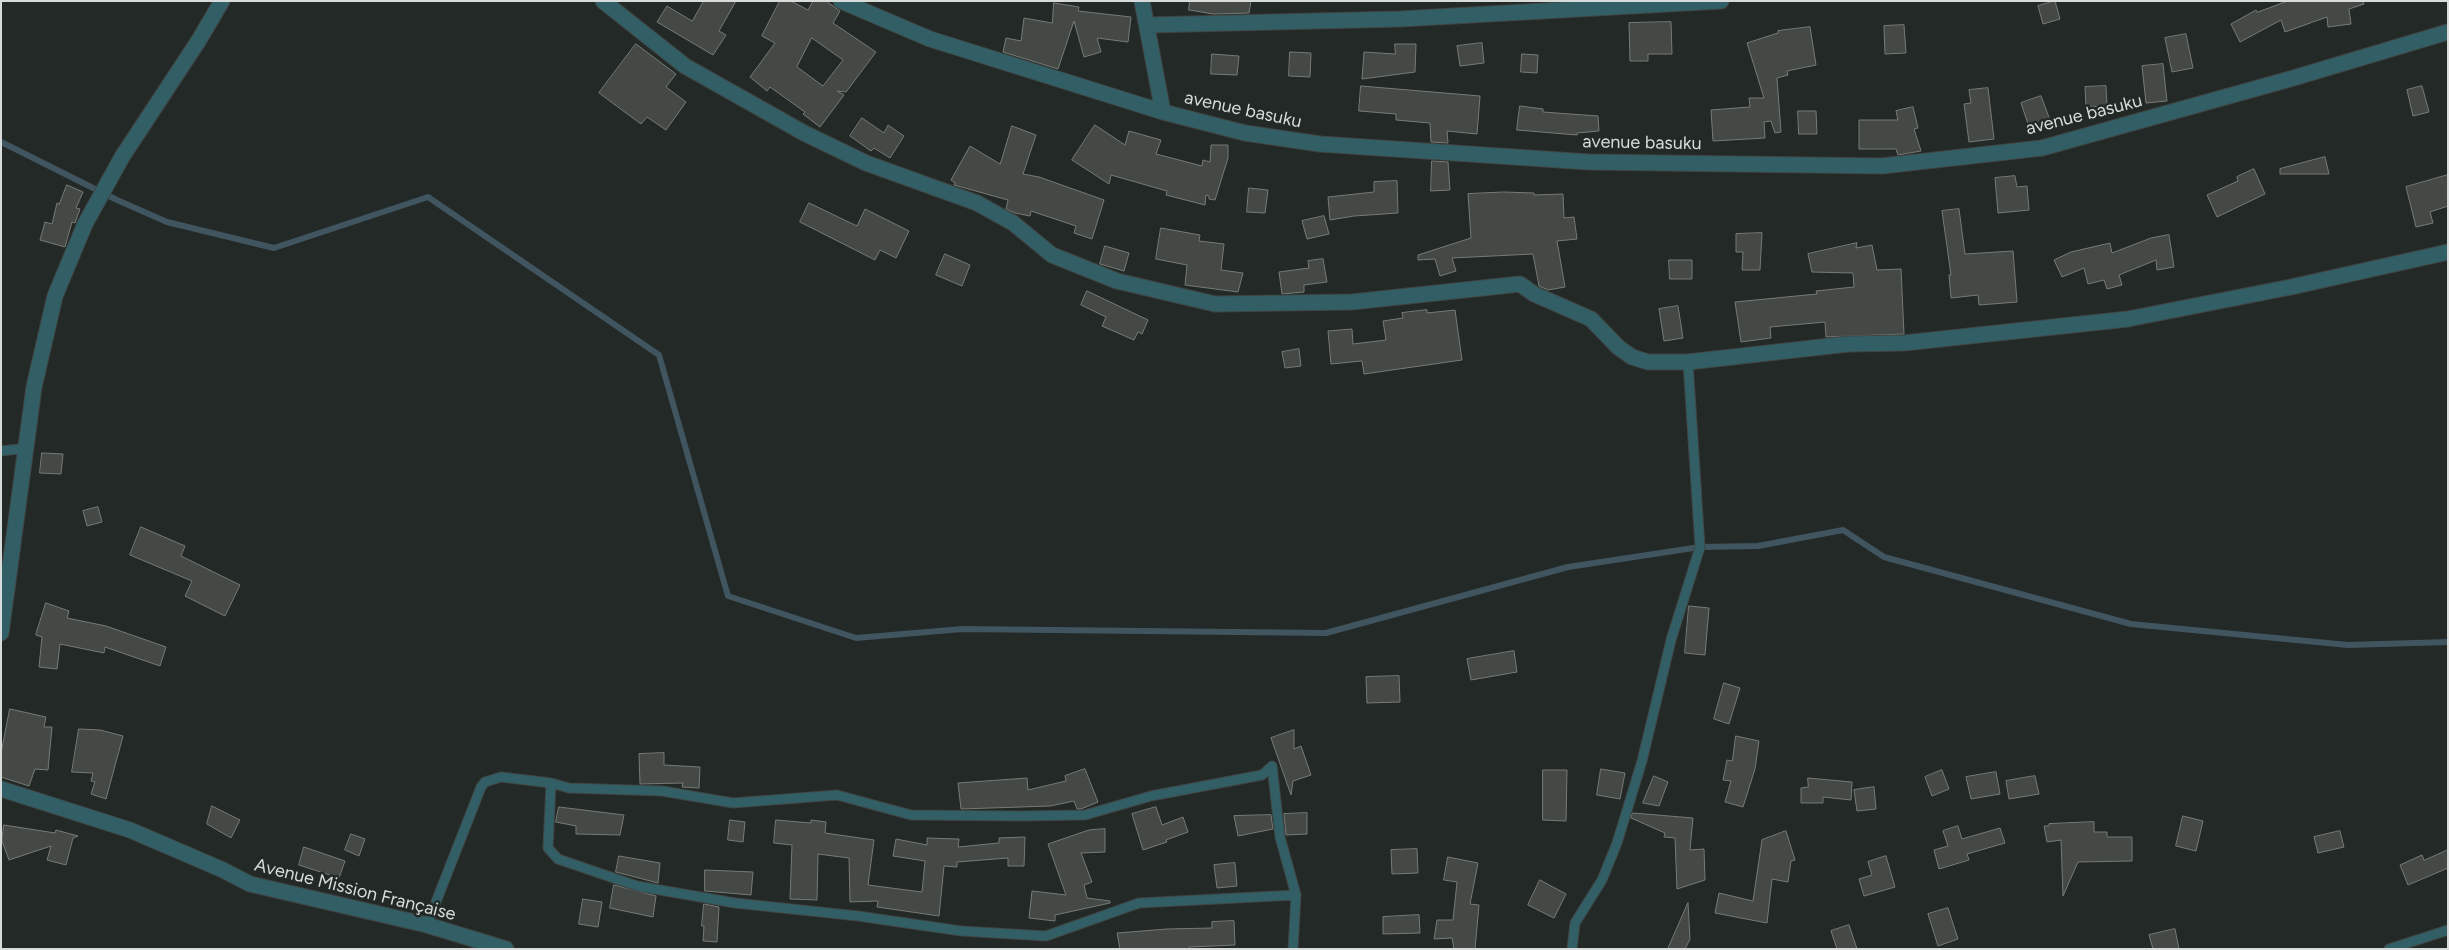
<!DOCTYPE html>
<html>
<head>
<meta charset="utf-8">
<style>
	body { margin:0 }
	#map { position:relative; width:2449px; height:950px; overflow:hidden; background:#232927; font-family:Figtree,sans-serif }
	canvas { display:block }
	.frame { position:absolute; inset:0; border:2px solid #d7dbda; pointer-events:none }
</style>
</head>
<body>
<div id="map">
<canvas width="2449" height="950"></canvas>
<div class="frame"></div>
</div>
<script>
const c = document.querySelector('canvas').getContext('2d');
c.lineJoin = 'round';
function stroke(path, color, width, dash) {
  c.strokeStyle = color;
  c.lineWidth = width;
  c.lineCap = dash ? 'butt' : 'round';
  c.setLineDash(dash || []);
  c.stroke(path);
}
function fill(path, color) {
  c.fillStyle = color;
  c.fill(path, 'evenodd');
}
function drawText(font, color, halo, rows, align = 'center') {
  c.font = font + ' Figtree,sans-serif';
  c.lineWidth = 5;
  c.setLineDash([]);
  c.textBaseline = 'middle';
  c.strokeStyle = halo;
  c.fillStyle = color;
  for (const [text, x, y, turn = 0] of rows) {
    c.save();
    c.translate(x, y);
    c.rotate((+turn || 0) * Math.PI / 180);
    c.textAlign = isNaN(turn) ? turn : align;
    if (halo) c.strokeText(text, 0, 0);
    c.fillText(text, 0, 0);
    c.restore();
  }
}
stroke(new Path2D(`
	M 1,142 L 117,200 L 167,222 L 274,248 L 428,197 L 659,355 L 728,596 L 856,638 L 962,629 L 1326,633 L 1568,567 L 1700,547 L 1758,546 L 1843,530 L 1884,557 L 2131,624 L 2348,645 L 2448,642`), '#40555f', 6);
const building = new Path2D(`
	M 704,1 L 736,1 L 719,31 L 726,35 L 713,55 L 657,22 L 667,6 L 692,21 Z
	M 780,1 L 791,1 L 808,10 L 813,1 L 826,1 L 840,11 L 833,23 L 876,52 L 846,92 L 837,91 L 844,95 L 820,127 L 803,114 L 805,112 L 770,87 L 767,91 L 750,77 L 775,43 L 762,36 ZM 812,38 L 843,60 L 823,86 L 797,67 Z
	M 1190,1 L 1251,1 L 1249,13 L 1213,14 L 1189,10 Z
	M 2055,1 L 2060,19 L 2043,24 L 2038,6 Z
	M 2288,1 L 2363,1 L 2364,4 L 2349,9 L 2351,24 L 2328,27 L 2327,17 L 2285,32 L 2281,20 L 2240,42 L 2231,24 L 2256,10 L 2257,12 Z
	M 1054,3 L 1079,7 L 1078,11 L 1131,17 L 1128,42 L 1097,38 L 1101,52 L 1084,57 L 1074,21 L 1058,69 L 1003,52 L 1006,38 L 1021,41 L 1024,18 L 1052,23 Z
	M 1671,22 L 1672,54 L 1648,54 L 1648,61 L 1630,61 L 1629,23 Z
	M 1904,25 L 1906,53 L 1885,54 L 1884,26 Z
	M 1810,27 L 1816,65 L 1787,71 L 1788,75 L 1777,78 L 1781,132 L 1775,133 L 1771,121 L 1764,122 L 1765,138 L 1713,141 L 1711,110 L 1750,107 L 1749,98 L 1764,98 L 1747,43 L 1778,33 L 1778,31 Z
	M 2186,34 L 2193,68 L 2172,72 L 2165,38 Z
	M 1482,43 L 1484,63 L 1460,66 L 1457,46 Z
	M 636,44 L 676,74 L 666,87 L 686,102 L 666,130 L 647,117 L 641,124 L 599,93 Z
	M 1395,44 L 1416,44 L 1415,72 L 1362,79 L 1364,52 L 1395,54 Z
	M 1290,52 L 1311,53 L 1310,77 L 1289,76 Z
	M 1212,54 L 1239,56 L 1237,75 L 1211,74 Z
	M 1522,54 L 1538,55 L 1537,73 L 1521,72 Z
	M 2163,64 L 2167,101 L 2146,103 L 2142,66 Z
	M 1361,86 L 1480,96 L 1477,134 L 1447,131 L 1448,143 L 1431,142 L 1430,123 L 1396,120 L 1396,114 L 1359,111 Z
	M 2106,86 L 2107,106 L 2086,107 L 2085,87 Z
	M 2422,86 L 2429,112 L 2413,116 L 2407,90 Z
	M 1988,88 L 1994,139 L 1969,142 L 1964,104 L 1971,103 L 1969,90 Z
	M 2041,96 L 2050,120 L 2029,127 L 2021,103 Z
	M 1520,106 L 1543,109 L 1543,112 L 1598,116 L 1599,131 L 1577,133 L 1577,135 L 1517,130 Z
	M 1913,107 L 1918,128 L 1914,129 L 1921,151 L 1898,155 L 1896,149 L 1859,149 L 1859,120 L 1898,120 L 1896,111 Z
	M 1798,111 L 1816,111 L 1817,134 L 1799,134 Z
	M 862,118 L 884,133 L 888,125 L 904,136 L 890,158 L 874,148 L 871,151 L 850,136 Z
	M 1095,125 L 1125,145 L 1129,131 L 1161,140 L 1156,154 L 1202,166 L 1203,160 L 1210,162 L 1211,145 L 1228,145 L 1228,158 L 1215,200 L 1209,199 L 1209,196 L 1206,195 L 1205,205 L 1166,195 L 1167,191 L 1111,175 L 1109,184 L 1072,160 Z
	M 1012,126 L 1036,135 L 1023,174 L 1039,177 L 1104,200 L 1092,239 L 1074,233 L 1076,226 L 1031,211 L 1030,216 L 1015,213 L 1006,209 L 1008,200 L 954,185 L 955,183 L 951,180 L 970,146 L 1000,164 Z
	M 2325,157 L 2329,174 L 2280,174 L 2280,169 Z
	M 1432,161 L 1448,162 L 1450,190 L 1431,191 Z
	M 2254,169 L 2265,194 L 2217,217 L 2207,195 L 2238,181 L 2237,177 Z
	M 2448,175 L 2448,206 L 2430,212 L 2433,223 L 2416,227 L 2406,187 Z
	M 2015,176 L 2017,187 L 2027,186 L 2029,210 L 1998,213 L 1995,178 Z
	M 1397,181 L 1398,213 L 1354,216 L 1330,220 L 1328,197 L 1374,192 L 1374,182 Z
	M 67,185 L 83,192 L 76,208 L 80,209 L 76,220 L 75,223 L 72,222 L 65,247 L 40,240 L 45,222 L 52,224 L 57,203 L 59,204 Z
	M 1249,188 L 1268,190 L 1265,213 L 1247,212 Z
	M 1504,192 L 1534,193 L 1534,195 L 1563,194 L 1564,218 L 1574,217 L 1577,239 L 1557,241 L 1565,287 L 1548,290 L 1539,286 L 1533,254 L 1452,258 L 1456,271 L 1440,276 L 1435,259 L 1418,260 L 1418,255 L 1471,238 L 1468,194 Z
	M 809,203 L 857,226 L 865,209 L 909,231 L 896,258 L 880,250 L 875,260 L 800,222 Z
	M 1959,209 L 1965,254 L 2013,251 L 2017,302 L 1979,305 L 1978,295 L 1951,298 L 1949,275 L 1951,275 L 1942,211 Z
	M 1324,216 L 1329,234 L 1307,239 L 1302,221 Z
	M 1161,228 L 1200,235 L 1199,241 L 1224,244 L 1221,270 L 1243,273 L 1238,292 L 1185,285 L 1187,265 L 1156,259 Z
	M 1762,233 L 1760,270 L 1742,270 L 1743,252 L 1736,252 L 1736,234 Z
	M 2169,235 L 2174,267 L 2157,270 L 2156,260 L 2119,275 L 2122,285 L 2107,289 L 2104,280 L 2088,284 L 2084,268 L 2062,277 L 2054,260 L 2071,252 L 2110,243 L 2112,253 L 2151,238 Z
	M 1857,243 L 1856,248 L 1872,245 L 1877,270 L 1901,269 L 1904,334 L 1826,337 L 1825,322 L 1770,327 L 1771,338 L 1741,342 L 1735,302 L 1817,294 L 1816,291 L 1854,287 L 1853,273 L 1812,272 L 1808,254 Z
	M 1105,246 L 1129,253 L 1124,271 L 1100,264 Z
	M 945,254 L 970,265 L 962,286 L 936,275 Z
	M 1323,259 L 1327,282 L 1304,285 L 1304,292 L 1282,294 L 1279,272 L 1309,268 L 1308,261 Z
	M 1669,260 L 1692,260 L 1692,279 L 1670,279 Z
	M 1087,291 L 1148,320 L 1142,334 L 1138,332 L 1134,340 L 1102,326 L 1106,317 L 1081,305 Z
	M 1678,306 L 1683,338 L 1664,341 L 1659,309 Z
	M 1427,310 L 1427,313 L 1455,310 L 1462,360 L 1364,374 L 1362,361 L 1331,364 L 1328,331 L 1352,329 L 1353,344 L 1386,340 L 1383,321 L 1403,318 L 1402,313 Z
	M 1299,349 L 1301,366 L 1285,368 L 1282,352 Z
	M 42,453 L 63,454 L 61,474 L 40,473 Z
	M 98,507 L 102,522 L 87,526 L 83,511 Z
	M 141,527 L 185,546 L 181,556 L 240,585 L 225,616 L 185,596 L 192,581 L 130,555 Z
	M 46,603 L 69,611 L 67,618 L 106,626 L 166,647 L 160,666 L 105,647 L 104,653 L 60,644 L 57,669 L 39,667 L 42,637 L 36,635 Z
	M 1689,606 L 1709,608 L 1705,655 L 1685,653 Z
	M 1514,651 L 1517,672 L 1471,680 L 1467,659 Z
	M 1399,676 L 1400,702 L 1367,703 L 1366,677 Z
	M 1724,683 L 1740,688 L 1729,724 L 1714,719 Z
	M 10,709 L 46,717 L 44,727 L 52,727 L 48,770 L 35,769 L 29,786 L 1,777 L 1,754 Z
	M 79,729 L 100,730 L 123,736 L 106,799 L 91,794 L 95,782 L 91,781 L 93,773 L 72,772 Z
	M 1294,730 L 1294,749 L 1301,746 L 1311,775 L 1293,781 L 1291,795 L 1271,738 Z
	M 1736,736 L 1759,741 L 1755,769 L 1743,807 L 1725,802 L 1731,781 L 1723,780 L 1727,760 L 1732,761 Z
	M 664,753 L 664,765 L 700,767 L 699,788 L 682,787 L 683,783 L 640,784 L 639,754 Z
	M 1085,769 L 1098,802 L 1081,809 L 1077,809 L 1074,801 L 1050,806 L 961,809 L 958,783 L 1027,778 L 1028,790 L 1066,781 L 1065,776 Z
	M 1601,769 L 1625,773 L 1620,799 L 1597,795 Z
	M 1543,770 L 1567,770 L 1566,821 L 1543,820 Z
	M 1942,770 L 1949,789 L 1932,796 L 1925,777 Z
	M 1996,772 L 2000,794 L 1971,799 L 1966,777 Z
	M 1654,776 L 1668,782 L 1659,806 L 1643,803 Z
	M 2035,776 L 2039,794 L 2009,799 L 2006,781 Z
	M 1808,778 L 1852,782 L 1851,800 L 1823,797 L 1823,803 L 1801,803 L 1801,788 L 1808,787 Z
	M 1874,787 L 1876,809 L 1857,811 L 1854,790 Z
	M 212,806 L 240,820 L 231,838 L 207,824 Z
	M 559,807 L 624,815 L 620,835 L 576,834 L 576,826 L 556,822 Z
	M 1156,807 L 1162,825 L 1183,817 L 1188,832 L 1166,840 L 1167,842 L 1143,850 L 1132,814 Z
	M 1307,813 L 1307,834 L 1286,835 L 1284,814 Z
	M 1633,813 L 1693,818 L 1690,850 L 1704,849 L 1705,880 L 1677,889 L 1675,838 L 1664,837 L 1665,833 L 1631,818 Z
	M 1271,815 L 1273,829 L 1238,836 L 1234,816 Z
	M 2183,816 L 2203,821 L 2196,851 L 2176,846 Z
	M 730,820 L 745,822 L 743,842 L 728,840 Z
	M 776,820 L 811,823 L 811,820 L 826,822 L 825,833 L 874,840 L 868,885 L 922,892 L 925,861 L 893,856 L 896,839 L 927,845 L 927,838 L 959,839 L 958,847 L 999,843 L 999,838 L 1025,837 L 1024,866 L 1008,866 L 1008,858 L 957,862 L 957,867 L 944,866 L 939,916 L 877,907 L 878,901 L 850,902 L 849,858 L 818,854 L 817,900 L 790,899 L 792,845 L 774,843 Z
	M 2094,822 L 2094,832 L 2107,832 L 2107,837 L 2132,837 L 2132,861 L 2078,862 L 2063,896 L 2061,840 L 2047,842 L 2044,826 L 2049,826 L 2049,824 Z
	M 4,825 L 55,833 L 56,830 L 78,836 L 73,838 L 66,865 L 47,860 L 51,846 L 9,860 L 2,841 Z
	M 1958,826 L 1962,839 L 2000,828 L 2005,843 L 1967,854 L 1969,860 L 1939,869 L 1934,850 L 1948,846 L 1943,831 Z
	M 1105,829 L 1105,852 L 1081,853 L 1092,882 L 1084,885 L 1087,898 L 1110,901 L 1110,903 L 1055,915 L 1055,921 L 1029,918 L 1032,891 L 1066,895 L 1048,844 L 1089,830 Z
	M 1786,831 L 1795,860 L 1791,861 L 1788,882 L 1772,879 L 1767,923 L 1715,913 L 1719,893 L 1753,901 L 1762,840 Z
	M 2340,831 L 2344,847 L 2318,853 L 2314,837 Z
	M 351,834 L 365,839 L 359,856 L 345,850 Z
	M 304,847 L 345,861 L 339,878 L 299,865 Z
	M 1417,849 L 1418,873 L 1392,874 L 1391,850 Z
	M 2448,850 L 2448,868 L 2408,885 L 2400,865 L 2422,855 L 2424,860 Z
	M 619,856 L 660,863 L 658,883 L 616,872 Z
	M 1886,856 L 1895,887 L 1864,896 L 1859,879 L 1872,875 L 1868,862 Z
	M 1448,857 L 1478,863 L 1470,904 L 1479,905 L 1475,949 L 1454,949 L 1452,938 L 1434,939 L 1437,920 L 1453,920 L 1457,882 L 1444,880 Z
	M 1235,863 L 1237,886 L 1217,888 L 1214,865 Z
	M 705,870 L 753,872 L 751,895 L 705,891 Z
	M 1540,880 L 1566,894 L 1554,918 L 1528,905 Z
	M 614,885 L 656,896 L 653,917 L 610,908 Z
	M 583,899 L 602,902 L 598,927 L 579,924 Z
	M 1688,903 L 1690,939 L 1685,949 L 1668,949 Z
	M 704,904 L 719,907 L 717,942 L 703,941 L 704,926 L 702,926 Z
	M 1948,908 L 1958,939 L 1938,946 L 1928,914 Z
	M 1419,915 L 1420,933 L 1383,934 L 1383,917 Z
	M 1234,921 L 1235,945 L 1189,947 L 1189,949 L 1120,949 L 1117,933 L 1167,929 L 1212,928 L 1212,922 Z
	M 1849,925 L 1857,949 L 1837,949 L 1831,931 Z
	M 2175,929 L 2179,949 L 2153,949 L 2149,935 Z`);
fill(building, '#454945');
stroke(building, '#767b76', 1);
const lane = new Path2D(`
	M 1,451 L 28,448
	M 551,783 L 548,848 L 558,859 L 637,886 L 735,903 L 858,916 L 961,931 L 1046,936 L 1139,903 L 1296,895
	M 427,925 L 481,787 L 485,782 L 501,777 L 551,783 L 569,788 L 662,791 L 733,803 L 837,795 L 911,815 L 1020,816 L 1085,815 L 1151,796 L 1262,775 L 1272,766 L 1280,837 L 1296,895 L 1293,949
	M 1572,949 L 1575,923 L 1602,880 L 1617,843 L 1642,761 L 1671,640 L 1700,547 L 1688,362
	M 2389,949 L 2448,930`);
const street = new Path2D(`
	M 603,1 L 685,66 L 804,133 L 866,163 L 977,203 L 1013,223 L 1052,255 L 1117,281 L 1215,304 L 1352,302 L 1520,284 L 1534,294 L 1591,319 L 1618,347 L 1632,357 L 1648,362 L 1688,362 L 1848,344 L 1904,343 L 2128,319 L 2291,287 L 2448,252
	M 841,1 L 930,39 L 1163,112 L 1245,133 L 1320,144 L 1589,162 L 1882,166 L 2042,148 L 2290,79 L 2448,32
	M 1142,1 L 1163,112
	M 1148,25 L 1400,19 L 1721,1
	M 1,633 L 34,387 L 55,296 L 85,224 L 122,157 L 199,40 L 222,1
	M 1,789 L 130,830 L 223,870 L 250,884 L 427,925 L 506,949`);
stroke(lane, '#404544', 11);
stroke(street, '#404544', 17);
stroke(lane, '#315f65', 9);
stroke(street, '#315f65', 15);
drawText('18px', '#d7dbda', '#232927', [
	["avenue basuku",1243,110,12],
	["avenue basuku",2084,115,-14],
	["avenue basuku",1642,143,1],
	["Avenue Mission Française",355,890,14]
]);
</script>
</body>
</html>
